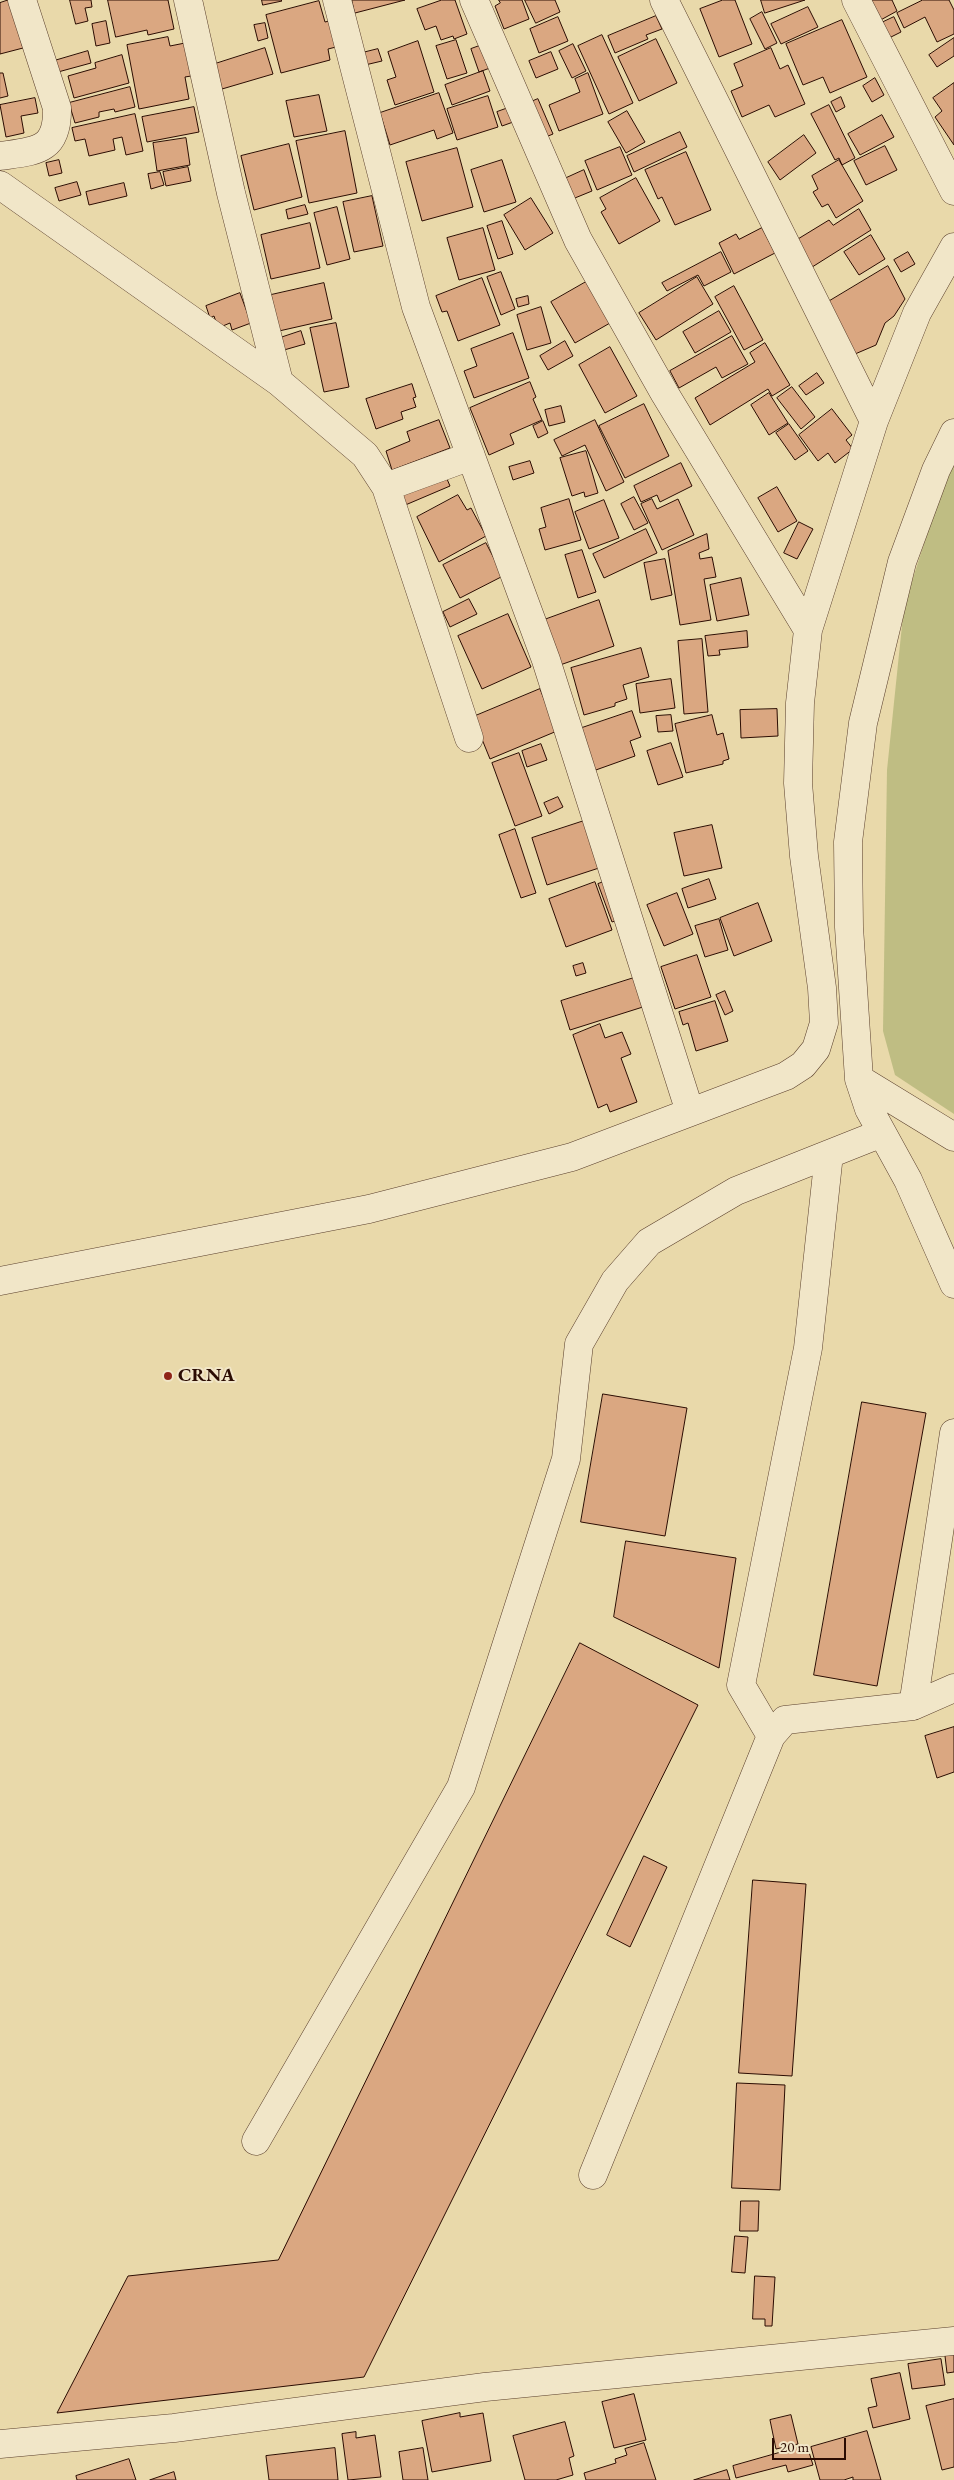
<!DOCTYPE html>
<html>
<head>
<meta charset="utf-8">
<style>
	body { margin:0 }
	#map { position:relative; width:954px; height:2480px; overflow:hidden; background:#e9d9aa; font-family:"EB Garamond",serif }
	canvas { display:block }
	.scale { position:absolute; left:772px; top:2438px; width:74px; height:22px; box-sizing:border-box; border:2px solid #2b0c02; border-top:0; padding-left:6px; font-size:15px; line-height:18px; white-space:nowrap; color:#2b0c02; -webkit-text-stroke:4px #f1e6c8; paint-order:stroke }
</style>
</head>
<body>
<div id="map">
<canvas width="954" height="2480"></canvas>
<div class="scale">20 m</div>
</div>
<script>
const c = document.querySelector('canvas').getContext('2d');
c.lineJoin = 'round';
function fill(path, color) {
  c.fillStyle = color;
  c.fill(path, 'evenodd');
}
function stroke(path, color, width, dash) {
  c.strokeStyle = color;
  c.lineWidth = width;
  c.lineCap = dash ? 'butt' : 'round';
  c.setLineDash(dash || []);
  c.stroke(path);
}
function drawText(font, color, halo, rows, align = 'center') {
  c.font = font + ' "EB Garamond",serif';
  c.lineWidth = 4;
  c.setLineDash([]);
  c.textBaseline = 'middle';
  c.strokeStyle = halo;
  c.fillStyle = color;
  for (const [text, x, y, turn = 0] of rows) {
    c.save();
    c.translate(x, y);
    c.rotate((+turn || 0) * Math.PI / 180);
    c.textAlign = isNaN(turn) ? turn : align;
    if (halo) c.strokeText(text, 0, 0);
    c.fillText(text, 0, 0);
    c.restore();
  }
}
fill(new Path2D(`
	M 954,465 L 954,1114 L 895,1075 L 883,1031 L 887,770 L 904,606 L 941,491 Z`), '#bfbd83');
const building = new Path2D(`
	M 9,0 L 23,48 L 0,54 L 0,3 Z
	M 70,0 L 91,0 L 92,7 L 85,8 L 88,21 L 76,24 Z
	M 108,0 L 168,0 L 174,29 L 148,35 L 147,30 L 116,37 Z
	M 262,0 L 281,0 L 282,1 L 263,5 Z
	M 352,0 L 405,0 L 355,13 Z
	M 442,0 L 455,0 L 467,34 L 454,39 L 453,36 L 441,40 L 436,26 L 425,30 L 417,9 Z
	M 499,0 L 522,0 L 529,19 L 504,29 L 495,6 L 500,3 Z
	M 525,0 L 555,0 L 560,12 L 536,23 Z
	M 723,0 L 735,0 L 752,44 L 719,57 L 700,9 Z
	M 761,0 L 805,0 L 765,13 Z
	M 865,0 L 892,0 L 897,11 L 877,22 Z
	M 923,0 L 949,0 L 954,10 L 954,34 L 937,42 L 925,17 L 904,28 L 897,13 Z
	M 319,1 L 325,22 L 329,21 L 336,47 L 328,49 L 330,60 L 281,73 L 266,15 Z
	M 808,7 L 818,27 L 781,44 L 771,24 Z
	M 762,12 L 777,43 L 765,49 L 750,19 Z
	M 656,16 L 662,29 L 646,35 L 648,39 L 615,53 L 608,36 Z
	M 558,17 L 568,41 L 539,53 L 530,29 Z
	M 894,17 L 901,32 L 885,40 L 877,25 Z
	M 842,20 L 867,77 L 830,93 L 823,77 L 803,85 L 786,44 Z
	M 106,21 L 110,43 L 96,46 L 92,24 Z
	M 265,23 L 268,38 L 258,41 L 254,25 Z
	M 602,35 L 633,103 L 609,114 L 578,46 Z
	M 168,37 L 170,46 L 185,43 L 191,76 L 185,77 L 189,99 L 139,109 L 127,45 Z
	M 954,38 L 954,56 L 937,67 L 929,55 Z
	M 656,39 L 677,83 L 639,101 L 618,57 Z
	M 456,40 L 467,73 L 447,79 L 436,46 Z
	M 418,41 L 434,92 L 395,105 L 387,80 L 396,77 L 388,52 Z
	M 573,44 L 586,71 L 572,78 L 559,51 Z
	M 482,45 L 490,68 L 479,72 L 471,49 Z
	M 265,48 L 273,74 L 222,89 L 215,64 Z
	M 771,48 L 780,69 L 788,65 L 805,104 L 775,117 L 769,105 L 742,117 L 731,91 L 743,86 L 734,64 Z
	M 378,49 L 382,61 L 365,65 L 362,53 Z
	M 88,51 L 91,63 L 58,72 L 54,61 Z
	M 551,52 L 558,69 L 536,78 L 529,61 Z
	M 122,55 L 129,83 L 74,98 L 68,76 L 96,68 L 95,63 Z
	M 483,71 L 490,91 L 452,105 L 445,85 Z
	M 0,73 L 3,73 L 8,96 L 0,98 Z
	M 588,73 L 603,114 L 559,131 L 549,105 L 580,92 L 575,79 Z
	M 875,78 L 884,95 L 872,102 L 863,86 Z
	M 954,83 L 954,145 L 935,117 L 942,111 L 933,98 Z
	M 130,87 L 135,107 L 115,112 L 114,109 L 99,112 L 99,117 L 75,123 L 69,103 Z
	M 439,93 L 453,133 L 437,139 L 434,130 L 390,145 L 380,113 Z
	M 319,95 L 327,131 L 294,137 L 286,101 Z
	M 488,96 L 498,127 L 457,140 L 447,109 Z
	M 841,97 L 845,107 L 836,112 L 831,102 Z
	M 35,98 L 38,113 L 21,116 L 24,133 L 6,137 L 0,105 Z
	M 538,99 L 553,134 L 541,139 L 526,104 Z
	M 829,105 L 855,158 L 842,165 L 839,158 L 835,160 L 811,114 Z
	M 194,107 L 199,132 L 147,142 L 142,117 Z
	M 511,107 L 516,121 L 502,126 L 497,112 Z
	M 627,111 L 645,142 L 626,153 L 608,122 Z
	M 135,114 L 143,151 L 126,155 L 122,137 L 113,139 L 115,150 L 89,156 L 85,139 L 75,141 L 72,128 Z
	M 882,115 L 894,137 L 860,155 L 848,134 Z
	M 345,131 L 357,193 L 309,203 L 296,141 Z
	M 680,132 L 687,147 L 634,172 L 627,156 Z
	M 804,135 L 816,153 L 780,180 L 768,162 Z
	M 186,138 L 190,165 L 157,171 L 153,143 Z
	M 289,144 L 302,197 L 254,210 L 241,156 Z
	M 885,146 L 897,170 L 866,185 L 854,161 Z
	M 620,147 L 632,175 L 597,190 L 585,161 Z
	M 457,148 L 473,207 L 422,221 L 406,162 Z
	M 686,152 L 711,210 L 675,225 L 662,197 L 658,199 L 645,170 Z
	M 59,160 L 62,173 L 49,176 L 46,163 Z
	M 502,160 L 516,202 L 484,212 L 471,170 Z
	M 839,160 L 863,201 L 836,218 L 828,204 L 822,207 L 813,192 L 818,189 L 812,176 Z
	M 188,167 L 191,181 L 166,186 L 163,172 Z
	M 584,170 L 592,191 L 570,200 L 562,180 Z
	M 160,172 L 164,185 L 151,189 L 148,174 Z
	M 636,178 L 660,221 L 619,244 L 601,212 L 606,209 L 600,198 Z
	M 77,182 L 81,195 L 59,201 L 55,188 Z
	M 124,183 L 127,196 L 89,205 L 86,192 Z
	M 372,196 L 383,246 L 354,252 L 343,202 Z
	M 531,198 L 553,233 L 525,250 L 504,215 Z
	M 305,205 L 308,214 L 288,219 L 286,210 Z
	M 337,207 L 350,259 L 327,265 L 314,213 Z
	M 859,209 L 871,230 L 809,269 L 793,242 L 829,220 L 833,225 Z
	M 502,221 L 513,254 L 498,259 L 487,226 Z
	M 310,223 L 320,268 L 271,279 L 261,235 Z
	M 483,228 L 495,270 L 459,280 L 447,238 Z
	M 762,228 L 775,253 L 734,274 L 719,243 L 736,234 L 739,239 Z
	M 871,235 L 885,259 L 859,275 L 844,252 Z
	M 721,252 L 731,272 L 704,286 L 698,275 L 667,291 L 662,283 Z
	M 908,252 L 915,264 L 901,272 L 894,260 Z
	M 888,266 L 905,299 L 894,316 L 885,323 L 876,345 L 855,354 L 828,302 Z
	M 501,272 L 515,309 L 501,315 L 487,277 Z
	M 697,277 L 713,304 L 656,340 L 639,313 Z
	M 482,278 L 500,325 L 458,341 L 447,311 L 442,312 L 436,296 Z
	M 586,282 L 610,323 L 575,343 L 551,302 Z
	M 324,283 L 332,319 L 279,331 L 271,295 Z
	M 734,286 L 763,340 L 744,350 L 715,297 Z
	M 240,293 L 251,323 L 232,330 L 230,323 L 218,328 L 214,316 L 210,318 L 206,306 Z
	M 528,296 L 529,304 L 518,307 L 516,299 Z
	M 541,307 L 551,343 L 527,350 L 517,315 Z
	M 719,311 L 731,332 L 695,353 L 683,332 Z
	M 336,323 L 349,387 L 324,392 L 310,328 Z
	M 301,331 L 305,344 L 284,350 L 280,338 Z
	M 513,333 L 529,378 L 474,398 L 464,371 L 477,366 L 471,349 Z
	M 732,336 L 748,364 L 722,378 L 716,367 L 679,388 L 670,371 Z
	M 565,341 L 573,356 L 548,370 L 540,356 Z
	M 765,343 L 790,385 L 772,396 L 768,389 L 710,425 L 695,398 L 755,362 L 750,353 Z
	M 610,347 L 637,396 L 605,413 L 579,365 Z
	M 817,373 L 824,383 L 806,395 L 799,386 Z
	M 530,382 L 536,397 L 533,399 L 542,420 L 510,434 L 514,444 L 489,455 L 470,408 Z
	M 412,384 L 416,397 L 413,398 L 416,407 L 401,412 L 403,419 L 376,429 L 366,399 Z
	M 792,387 L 815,417 L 801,429 L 777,398 Z
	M 769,393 L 788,423 L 769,435 L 751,405 Z
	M 644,404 L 669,456 L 625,478 L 599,426 Z
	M 561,406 L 565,422 L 549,426 L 545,410 Z
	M 832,409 L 852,435 L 846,440 L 853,449 L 835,463 L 828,453 L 818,461 L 799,435 Z
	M 439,420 L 450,448 L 392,470 L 386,451 L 410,441 L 407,432 Z
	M 595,420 L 624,482 L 606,491 L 585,445 L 562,456 L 554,440 Z
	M 543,421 L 548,433 L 538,438 L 533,426 Z
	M 789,424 L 808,451 L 795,460 L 776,433 Z
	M 586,451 L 598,493 L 585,497 L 584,492 L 572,496 L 560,458 Z
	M 530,461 L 534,473 L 513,480 L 509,467 Z
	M 681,463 L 692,486 L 660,502 L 657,495 L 641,502 L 634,486 Z
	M 444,472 L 450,486 L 403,506 L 397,492 Z
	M 777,487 L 797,521 L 778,532 L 758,498 Z
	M 458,495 L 467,510 L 471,508 L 486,536 L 439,562 L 417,517 Z
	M 634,497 L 648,523 L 634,530 L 621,504 Z
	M 569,499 L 581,540 L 545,550 L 539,529 L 546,527 L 541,508 Z
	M 652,499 L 657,509 L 678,499 L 694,535 L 662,550 L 641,504 Z
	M 604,500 L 619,538 L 589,549 L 575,512 Z
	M 799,522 L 813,529 L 797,559 L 784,553 Z
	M 646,529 L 657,553 L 604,578 L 593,554 Z
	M 707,534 L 709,549 L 699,553 L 700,559 L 712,557 L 716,577 L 704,579 L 711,620 L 680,625 L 668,551 Z
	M 486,543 L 503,576 L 460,598 L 443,565 Z
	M 582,550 L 596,592 L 578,598 L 565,555 Z
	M 665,559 L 672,595 L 651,600 L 644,563 Z
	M 741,578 L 749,615 L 717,621 L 710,585 Z
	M 469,599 L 477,614 L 450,627 L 443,612 Z
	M 599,600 L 614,646 L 560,665 L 544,620 Z
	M 508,614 L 531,667 L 482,689 L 458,636 Z
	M 747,631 L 748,647 L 719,650 L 720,655 L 708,656 L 705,636 Z
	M 702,639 L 708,712 L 684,714 L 678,641 Z
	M 641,648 L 649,677 L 623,685 L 627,699 L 615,703 L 615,706 L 584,715 L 571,668 Z
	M 671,679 L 675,708 L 640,713 L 636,684 Z
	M 540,689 L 557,731 L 490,759 L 473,717 Z
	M 777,709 L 778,736 L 741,738 L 740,710 Z
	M 632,711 L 641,737 L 630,741 L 635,756 L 593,771 L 579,729 Z
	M 671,715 L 673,731 L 658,732 L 656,716 Z
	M 712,715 L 717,735 L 723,733 L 729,759 L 723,761 L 723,764 L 686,773 L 675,724 Z
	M 671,743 L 683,777 L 658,785 L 647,751 Z
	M 541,744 L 547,760 L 527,767 L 522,751 Z
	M 519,753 L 542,816 L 515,826 L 492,763 Z
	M 558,797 L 563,807 L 549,814 L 544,803 Z
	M 587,820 L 602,867 L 547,885 L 532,838 Z
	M 712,825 L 722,868 L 684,876 L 674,833 Z
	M 515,829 L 536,893 L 521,898 L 499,835 Z
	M 709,879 L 716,899 L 688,908 L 682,889 Z
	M 609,880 L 623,918 L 612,922 L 598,884 Z
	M 595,882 L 612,930 L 566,947 L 549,899 Z
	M 677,893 L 693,934 L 664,946 L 647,905 Z
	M 758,903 L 772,941 L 734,956 L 720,918 Z
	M 719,919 L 728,950 L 705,957 L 695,926 Z
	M 697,955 L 711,997 L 675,1009 L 661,967 Z
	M 583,963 L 586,973 L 576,976 L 573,966 Z
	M 637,977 L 646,1006 L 570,1030 L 561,1001 Z
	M 725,991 L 733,1011 L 725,1015 L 716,995 Z
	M 715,1001 L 728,1041 L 696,1051 L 688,1023 L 683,1025 L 679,1012 Z
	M 600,1024 L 605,1038 L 622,1032 L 631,1054 L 621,1058 L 637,1102 L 610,1112 L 607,1104 L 598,1108 L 573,1035 Z
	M 603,1394 L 687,1408 L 665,1536 L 581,1522 Z
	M 862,1402 L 926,1413 L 877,1686 L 814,1675 Z
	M 626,1541 L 736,1558 L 719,1668 L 614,1617 Z
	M 580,1643 L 698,1705 L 364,2377 L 57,2413 L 128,2276 L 278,2260 Z
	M 954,1727 L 954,1772 L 937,1778 L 925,1736 Z
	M 644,1856 L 667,1867 L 630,1947 L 607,1935 Z
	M 753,1880 L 806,1884 L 792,2076 L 739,2073 Z
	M 737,2083 L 785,2085 L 780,2190 L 732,2188 Z
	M 741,2201 L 759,2201 L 758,2231 L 740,2231 Z
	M 735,2236 L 748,2237 L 745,2273 L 732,2272 Z
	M 755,2276 L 775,2277 L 772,2326 L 765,2326 L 765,2319 L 753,2319 Z
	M 954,2355 L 954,2372 L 947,2373 L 945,2356 Z
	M 941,2359 L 945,2385 L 912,2389 L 908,2364 Z
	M 900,2373 L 910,2419 L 873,2428 L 868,2408 L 877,2406 L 871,2379 Z
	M 634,2394 L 646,2440 L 614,2448 L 602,2402 Z
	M 954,2399 L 954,2467 L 942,2470 L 926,2406 Z
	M 460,2413 L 460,2417 L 483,2413 L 491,2461 L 432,2472 L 422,2421 Z
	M 791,2415 L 798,2444 L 776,2449 L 770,2420 Z
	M 565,2422 L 574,2456 L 569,2458 L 573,2475 L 556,2480 L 525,2480 L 513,2436 Z
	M 867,2431 L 881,2480 L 853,2480 L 853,2477 L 844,2480 L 820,2480 L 811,2447 Z
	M 356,2432 L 356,2438 L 375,2435 L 381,2477 L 348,2480 L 342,2434 Z
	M 644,2443 L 656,2480 L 586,2480 L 584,2473 L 616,2463 L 615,2459 L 627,2455 L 625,2449 Z
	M 800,2447 L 801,2451 L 808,2449 L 813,2465 L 788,2472 L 786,2465 L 736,2478 L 733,2466 Z
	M 335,2448 L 338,2480 L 269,2480 L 266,2456 Z
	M 423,2448 L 428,2480 L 403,2480 L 399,2452 Z
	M 129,2459 L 136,2480 L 77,2480 L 76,2476 Z
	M 727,2470 L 730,2480 L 694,2480 Z
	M 174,2472 L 176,2480 L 150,2480 Z`);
fill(building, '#daa781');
stroke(building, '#2b0c02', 1);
const minor = new Path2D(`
	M 188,0 L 231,193 L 279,382
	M 337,0 L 416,307 L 546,660 L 690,1112
	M 474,0 L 578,240 L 665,394 L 808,630
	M 664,0 L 874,421
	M 856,0 L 954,191
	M 0,156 C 35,151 58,152 57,108 L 22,0
	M 0,185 L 279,382 L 365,455 L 386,487 L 469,738
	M 954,433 L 936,470 L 902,562 L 863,723 L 848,842 L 849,927 L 859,1079 L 869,1109 L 908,1180 L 954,1284
	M 386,487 L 471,456
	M 859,1079 L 954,1137
	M 0,1281 L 369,1209 L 572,1157 L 786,1076 L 803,1065 L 816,1049 L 824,1023 L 822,988 L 804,856 L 798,783 L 800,703 L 808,630 L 874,421 L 917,313 L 954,247
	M 913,1706 L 954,1433
	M 771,1736 L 741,1685 L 808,1348 L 829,1154
	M 256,2141 L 461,1787 L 566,1459 L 579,1344 L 615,1281 L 649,1242 L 736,1191 L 882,1133
	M 593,2175 L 771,1736 L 785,1720 L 913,1706 L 954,1688
	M 0,2444 L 174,2428 L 485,2387 L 954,2341`);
stroke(minor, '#5a3f2c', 29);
stroke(minor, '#f1e6c8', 28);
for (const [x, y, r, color] of [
	[168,1376,5,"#8f2418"]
]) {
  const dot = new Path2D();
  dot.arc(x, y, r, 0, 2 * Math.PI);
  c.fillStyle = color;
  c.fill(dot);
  stroke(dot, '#f1e6c8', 2);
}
drawText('bold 19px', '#2b0c02', '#f1e6c8', [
	["CRNA",178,1376]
], 'left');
</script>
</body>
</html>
